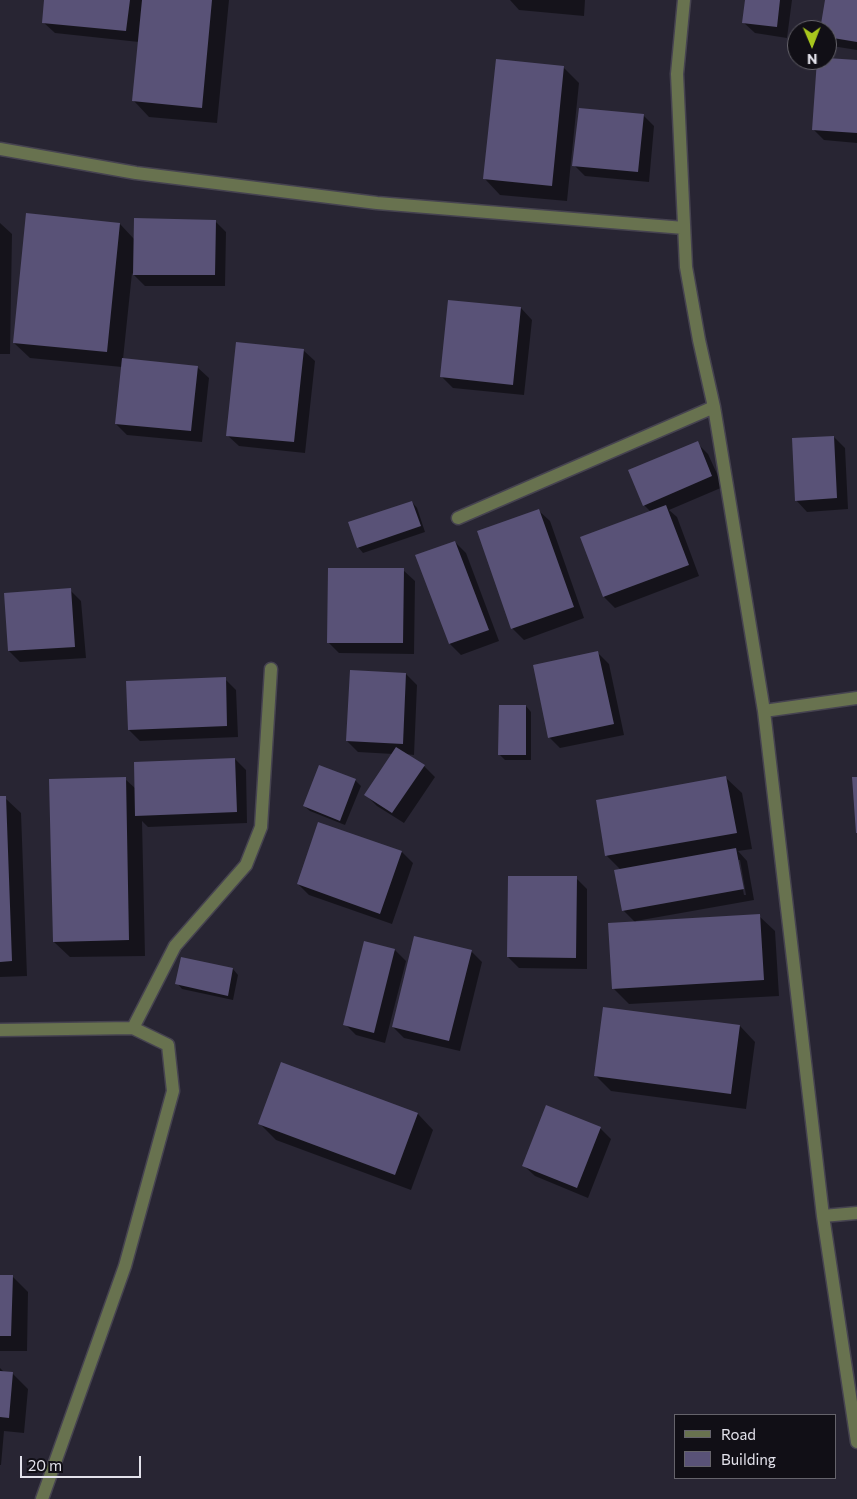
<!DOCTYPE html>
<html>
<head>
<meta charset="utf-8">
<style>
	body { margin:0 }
	#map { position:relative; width:857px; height:1499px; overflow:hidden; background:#282533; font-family:Commissioner,sans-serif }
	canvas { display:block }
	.legend { position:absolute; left:674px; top:1414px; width:162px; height:65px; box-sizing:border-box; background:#110f16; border:1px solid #65636b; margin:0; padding:6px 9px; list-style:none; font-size:15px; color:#e3e2eb }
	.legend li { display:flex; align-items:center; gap:10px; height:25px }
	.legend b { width:25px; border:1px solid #65636b }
	.north { position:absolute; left:787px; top:20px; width:50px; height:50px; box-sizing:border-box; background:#110f16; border:1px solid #65636b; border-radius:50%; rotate:179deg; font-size:14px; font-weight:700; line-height:20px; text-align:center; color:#e3e2eb }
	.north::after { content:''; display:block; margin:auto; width:18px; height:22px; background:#a8c71d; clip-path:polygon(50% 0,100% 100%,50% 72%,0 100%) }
	.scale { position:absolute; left:20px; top:1456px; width:121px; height:22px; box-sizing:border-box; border:2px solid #e3e2eb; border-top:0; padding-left:6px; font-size:15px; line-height:18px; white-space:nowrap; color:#e3e2eb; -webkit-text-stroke:4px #110f16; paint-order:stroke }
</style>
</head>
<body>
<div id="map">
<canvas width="857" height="1499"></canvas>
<ul class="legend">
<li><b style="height:6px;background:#68724f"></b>Road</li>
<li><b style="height:14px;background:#595277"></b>Building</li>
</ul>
<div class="north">N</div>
<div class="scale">20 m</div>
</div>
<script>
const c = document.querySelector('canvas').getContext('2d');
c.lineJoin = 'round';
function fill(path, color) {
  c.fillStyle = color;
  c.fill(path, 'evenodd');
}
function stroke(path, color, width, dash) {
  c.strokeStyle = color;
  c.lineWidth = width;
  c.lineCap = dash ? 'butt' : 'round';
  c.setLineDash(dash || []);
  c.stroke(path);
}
fill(new Path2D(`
	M 46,0 L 229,0 L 217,123 L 149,117 L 134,101 L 139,42 L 55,33 L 43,22 Z
	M 510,0 L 585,0 L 584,16 L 519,10 Z
	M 746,0 L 792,0 L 787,38 L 755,33 L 743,22 Z
	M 826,0 L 857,0 L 857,50 L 832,46 L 827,42 L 827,30 L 821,30 Z
	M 827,59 L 857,61 L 857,143 L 824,140 L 813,129 L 818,60 L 827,60 Z
	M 563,67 L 579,83 L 567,201 L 500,195 L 485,179 Z
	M 643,115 L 654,126 L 649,182 L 585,176 L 574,165 Z
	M 215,221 L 226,232 L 225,286 L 145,286 L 132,273 L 123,359 L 197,367 L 209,378 L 202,442 L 127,435 L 116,424 L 122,367 L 30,358 L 14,343 L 120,224 L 134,239 Z
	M 0,223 L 12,234 L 10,354 L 0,354 Z
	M 521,308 L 532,320 L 524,395 L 453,388 L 442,377 Z
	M 303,350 L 315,361 L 305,453 L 239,446 L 227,435 Z
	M 834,437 L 845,448 L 848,509 L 807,512 L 796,500 Z
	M 697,443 L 708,454 L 723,487 L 669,510 L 677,517 L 699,576 L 615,608 L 604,597 L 651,512 L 644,505 Z
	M 412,502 L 417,508 L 425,532 L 363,553 L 358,547 Z
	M 538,510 L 550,521 L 584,618 L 524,640 L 512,628 Z
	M 455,542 L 466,553 L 499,641 L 461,655 L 450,644 L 417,556 Z
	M 403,570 L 415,581 L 414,654 L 339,653 L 328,642 Z
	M 70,590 L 81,601 L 86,658 L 20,662 L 9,651 Z
	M 598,653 L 609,664 L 624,735 L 560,748 L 549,737 Z
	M 406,674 L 417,685 L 414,755 L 405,754 L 424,766 L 435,777 L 404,823 L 377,806 L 366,795 L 393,754 L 358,752 L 347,741 Z
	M 225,679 L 236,690 L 238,737 L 140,741 L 129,730 Z
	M 526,706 L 531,712 L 531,760 L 505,760 L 499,754 Z
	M 235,759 L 246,770 L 247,823 L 148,827 L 142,821 L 145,956 L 70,957 L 54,942 L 125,779 L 136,789 Z
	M 726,778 L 742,793 L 752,849 L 738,851 L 747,861 L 754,900 L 636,921 L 636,923 L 759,916 L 775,931 L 779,996 L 629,1004 L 613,988 L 636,923 L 623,910 L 621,870 L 607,856 L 597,801 ZM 737,860 L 740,860 L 746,895 L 744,895 Z
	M 355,780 L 361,786 L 345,825 L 310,811 L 304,806 Z
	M 0,798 L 5,798 L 21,813 L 27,976 L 0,977 Z
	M 402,852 L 413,863 L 392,924 L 309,895 L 298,884 Z
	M 576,878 L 587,889 L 587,969 L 519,968 L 508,957 Z
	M 395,950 L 406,961 L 385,1043 L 356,1035 L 345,1024 Z
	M 471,951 L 482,962 L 460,1051 L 404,1038 L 393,1027 Z
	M 182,958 L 233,969 L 238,975 L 233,1000 L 182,989 L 177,983 Z
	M 740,1026 L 755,1042 L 746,1109 L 611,1091 L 595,1075 Z
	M 418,1114 L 433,1130 L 411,1190 L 276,1140 L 260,1124 Z
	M 600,1128 L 611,1139 L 588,1198 L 535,1176 L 523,1165 Z
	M 0,1276 L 12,1276 L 28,1292 L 27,1351 L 0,1351 Z
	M 0,1368 L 5,1373 L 13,1374 L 28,1389 L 24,1433 L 4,1431 L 1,1465 L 0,1465 Z`), '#0007');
fill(new Path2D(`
	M 44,0 L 130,0 L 126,31 L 42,23 Z
	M 142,0 L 212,0 L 202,108 L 132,101 Z
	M 745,0 L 780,0 L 777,27 L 742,23 Z
	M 825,0 L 857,0 L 857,42 L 827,37 L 827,30 L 820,30 Z
	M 827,58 L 857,60 L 857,133 L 812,130 L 817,60 L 827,60 Z
	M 496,59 L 564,66 L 552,186 L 483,179 Z
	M 579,108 L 644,114 L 638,172 L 572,166 Z
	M 26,213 L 120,223 L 107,352 L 13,343 Z
	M 134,218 L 216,220 L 215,275 L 133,275 Z
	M 448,300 L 521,307 L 513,385 L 440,377 Z
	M 236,342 L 304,349 L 294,442 L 226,436 Z
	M 122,358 L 198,366 L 191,431 L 115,424 Z
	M 834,436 L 837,498 L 795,501 L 792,438 Z
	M 698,441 L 712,476 L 643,506 L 628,470 Z
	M 412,501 L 421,526 L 357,548 L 348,522 Z
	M 666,505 L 689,565 L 603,597 L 580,537 Z
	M 539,509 L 574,607 L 511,629 L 477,531 Z
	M 455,541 L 489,630 L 449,644 L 415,555 Z
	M 328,568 L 404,568 L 403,643 L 327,643 Z
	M 71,588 L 75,647 L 8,651 L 4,593 Z
	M 598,651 L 614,724 L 548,738 L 533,665 Z
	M 350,670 L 406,673 L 403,744 L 346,741 Z
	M 226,677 L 227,726 L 128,730 L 126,681 Z
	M 499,705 L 526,705 L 526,755 L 498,755 Z
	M 396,747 L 425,765 L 392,813 L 364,795 Z
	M 235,758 L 237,812 L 135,816 L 134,762 Z
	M 319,765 L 356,779 L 340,821 L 303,806 Z
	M 726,776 L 737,833 L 605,856 L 596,800 Z
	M 126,777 L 129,940 L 53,942 L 49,779 Z
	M 852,777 L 857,777 L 857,833 L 856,833 Z
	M 0,796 L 6,796 L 12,961 L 0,962 Z
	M 318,822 L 402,851 L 380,914 L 297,884 Z
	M 736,848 L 744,889 L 622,911 L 614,870 Z
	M 508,876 L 577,876 L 576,958 L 507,957 Z
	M 760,914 L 764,980 L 612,989 L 608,923 Z
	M 414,936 L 472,950 L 449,1041 L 392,1027 Z
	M 364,941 L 395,949 L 374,1033 L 343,1025 Z
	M 181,957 L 233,968 L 228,996 L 175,984 Z
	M 603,1007 L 740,1025 L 731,1094 L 594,1076 Z
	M 281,1062 L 418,1113 L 395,1175 L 258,1124 Z
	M 546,1105 L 601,1127 L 577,1188 L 522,1166 Z
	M 0,1275 L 13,1275 L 11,1336 L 0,1336 Z
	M 0,1371 L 13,1372 L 9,1418 L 0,1417 Z`), '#595277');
const minor = new Path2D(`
	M 684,0 L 677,74 L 686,267 L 699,340 L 714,407 L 764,711 L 823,1216 L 857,1442
	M 0,149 L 136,173 L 377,203 L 684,228
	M 458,518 L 714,407
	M 764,711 L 857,698
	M 133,1028 L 175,946 L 246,865 L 261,827 L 271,669
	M 0,1030 L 133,1028 L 168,1045 L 173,1091 L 125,1266 L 42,1499
	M 823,1216 L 857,1213`);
stroke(minor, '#464350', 15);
stroke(minor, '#68724f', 12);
</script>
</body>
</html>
